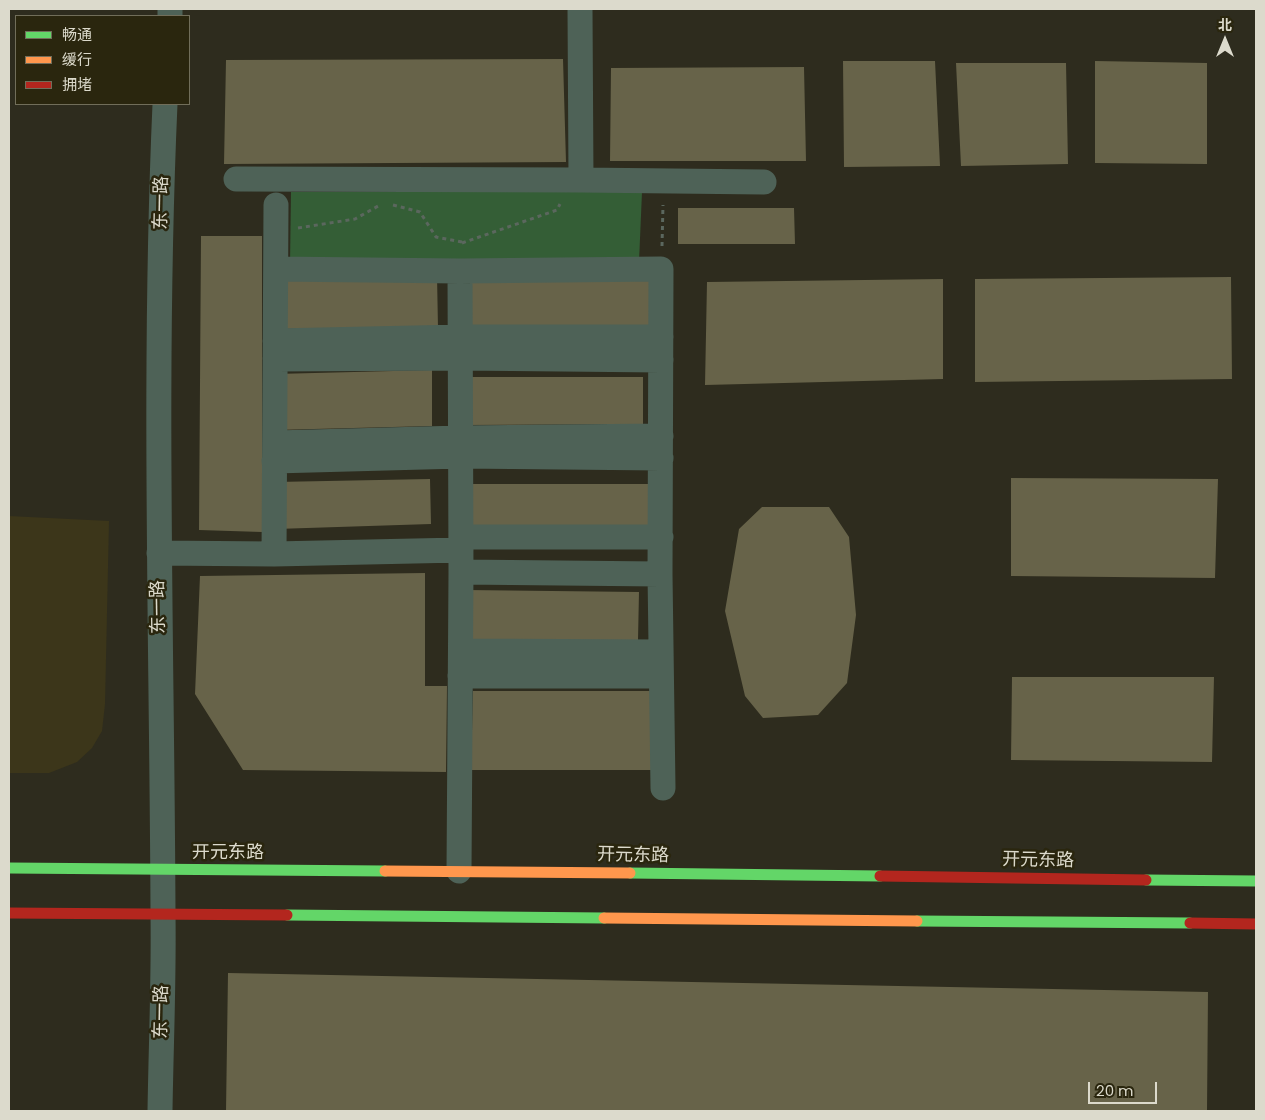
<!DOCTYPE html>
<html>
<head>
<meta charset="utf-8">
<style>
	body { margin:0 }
	#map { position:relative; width:1265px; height:1120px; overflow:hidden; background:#2e2c1e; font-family:Poppins,"Noto Sans SC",sans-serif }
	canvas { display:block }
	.frame { position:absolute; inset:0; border:10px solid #dcdacc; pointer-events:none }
	.legend { position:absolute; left:15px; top:15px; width:175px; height:90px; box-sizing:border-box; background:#2a260e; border:1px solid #716e5a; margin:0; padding:6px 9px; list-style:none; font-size:15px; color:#dcdacc }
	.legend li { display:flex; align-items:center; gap:10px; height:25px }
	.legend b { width:25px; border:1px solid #716e5a }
	.north { position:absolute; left:1200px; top:15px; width:50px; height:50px; -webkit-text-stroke:4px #2a260e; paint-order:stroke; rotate:0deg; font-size:14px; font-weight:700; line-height:20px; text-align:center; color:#dcdacc }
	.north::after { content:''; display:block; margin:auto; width:18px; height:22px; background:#dcdacc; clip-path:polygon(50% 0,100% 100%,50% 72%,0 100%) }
	.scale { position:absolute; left:1088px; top:1082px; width:69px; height:22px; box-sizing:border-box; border:2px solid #dcdacc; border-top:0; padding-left:6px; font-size:15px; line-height:18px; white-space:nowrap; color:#dcdacc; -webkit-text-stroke:4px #2a260e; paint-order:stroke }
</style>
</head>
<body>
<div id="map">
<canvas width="1265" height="1120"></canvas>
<div class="frame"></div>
<ul class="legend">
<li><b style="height:6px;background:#63d668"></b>畅通</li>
<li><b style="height:6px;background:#ff974d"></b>缓行</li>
<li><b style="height:6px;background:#b3261e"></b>拥堵</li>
</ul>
<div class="north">北</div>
<div class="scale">20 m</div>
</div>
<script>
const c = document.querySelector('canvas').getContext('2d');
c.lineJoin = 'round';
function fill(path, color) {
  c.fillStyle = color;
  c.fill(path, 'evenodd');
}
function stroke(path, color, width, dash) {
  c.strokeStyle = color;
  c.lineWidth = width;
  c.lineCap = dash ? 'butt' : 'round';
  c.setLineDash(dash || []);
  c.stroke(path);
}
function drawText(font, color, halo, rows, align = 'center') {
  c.font = font + ' Poppins,"Noto Sans SC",sans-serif';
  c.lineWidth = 5;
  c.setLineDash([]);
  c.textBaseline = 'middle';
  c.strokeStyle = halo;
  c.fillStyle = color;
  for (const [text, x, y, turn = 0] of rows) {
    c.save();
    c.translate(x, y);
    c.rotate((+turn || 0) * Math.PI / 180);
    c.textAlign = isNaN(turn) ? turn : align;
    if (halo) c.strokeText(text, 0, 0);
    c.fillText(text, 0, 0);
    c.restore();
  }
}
fill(new Path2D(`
	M 9,516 L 109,521 L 105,704 L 102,731 L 92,748 L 77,762 L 49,773 L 9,773 Z`), '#3c361a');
fill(new Path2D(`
	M 291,192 L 642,192 L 639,262 L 290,264 Z`), '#345e36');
fill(new Path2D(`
	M 563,59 L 566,162 L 224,164 L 226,60 Z
	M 843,61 L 935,61 L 940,166 L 844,167 Z
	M 1095,61 L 1207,63 L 1207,164 L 1095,163 Z
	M 956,63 L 1066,63 L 1068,164 L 961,166 Z
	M 804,67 L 806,161 L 610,161 L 611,68 Z
	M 678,208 L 794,208 L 795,244 L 678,244 Z
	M 201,236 L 262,236 L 262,532 L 199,530 Z
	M 437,275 L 438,328 L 276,329 L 277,277 Z
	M 1231,277 L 1232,379 L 975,382 L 975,279 Z
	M 652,279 L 652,329 L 471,329 L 470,280 Z
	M 943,279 L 943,379 L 705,385 L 707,282 Z
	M 432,370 L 432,426 L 275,430 L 275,374 Z
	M 467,377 L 643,377 L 643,424 L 467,425 Z
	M 1011,478 L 1218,479 L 1215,578 L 1011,576 Z
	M 430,479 L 431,524 L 276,529 L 275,482 Z
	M 466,484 L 649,484 L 648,528 L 467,528 Z
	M 762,507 L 829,507 L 849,537 L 856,615 L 847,683 L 818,715 L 763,718 L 745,696 L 725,611 L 739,529 Z
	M 425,573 L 425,686 L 447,686 L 446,772 L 243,770 L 195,694 L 200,576 Z
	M 466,590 L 639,592 L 638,640 L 466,640 Z
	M 1012,677 L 1214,677 L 1212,762 L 1011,760 Z
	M 473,691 L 653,691 L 653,770 L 471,770 Z
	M 228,973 L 1208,992 L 1207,1111 L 226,1111 Z`), '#676349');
stroke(new Path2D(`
	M 393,205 L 420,212 L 436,237 L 462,242
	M 298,228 L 355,219 L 380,205
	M 462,243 L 557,210 L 560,204
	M 662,246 L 663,205`), '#5b675e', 3, [4, 4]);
stroke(new Path2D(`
	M 580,9 L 581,180 L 764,182
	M 170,16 L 170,9
	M 236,179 L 581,180
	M 276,269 L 460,271 L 661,269 L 660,574 L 663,788
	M 275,341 L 461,337 L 661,337
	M 275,359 L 461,358 L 661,360
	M 275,443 L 461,438 L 661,436
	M 274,461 L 461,456 L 661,458
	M 461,537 L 661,537
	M 159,553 L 274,554 L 461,550
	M 274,554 L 276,205
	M 461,572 L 660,574
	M 461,651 L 661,652
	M 460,676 L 661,676
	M 459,871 L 461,572 L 460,271
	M 160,1111 C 161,1045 164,980 163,914 C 162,644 153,374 165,104`), '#4e6257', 25);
stroke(new Path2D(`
	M 9,868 L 385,871
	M 630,873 L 880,876
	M 1146,880 L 1256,881
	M 287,915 L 604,918
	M 917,921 L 1190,923`), '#63d668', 11);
stroke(new Path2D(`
	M 385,871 L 630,873
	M 604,918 L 917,921`), '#ff974d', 11);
stroke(new Path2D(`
	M 880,876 L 1146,880
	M 9,913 L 287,915
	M 1190,923 L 1256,924`), '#b3261e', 11);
drawText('18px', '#dcdacc', '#2a260e', [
	["东一路",162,203,-89],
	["东一路",159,607,-91],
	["开元东路",228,853],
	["开元东路",633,856,1],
	["开元东路",1038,861,1],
	["东一路",162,1012,-89]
]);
</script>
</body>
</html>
